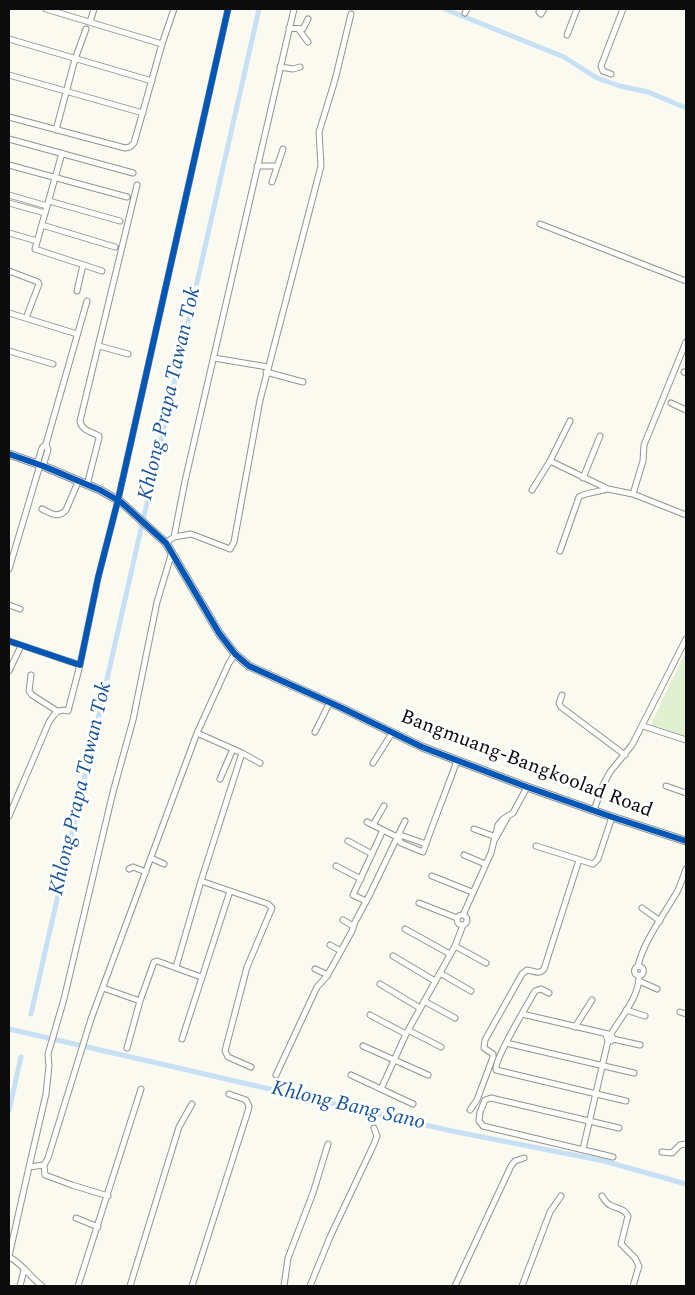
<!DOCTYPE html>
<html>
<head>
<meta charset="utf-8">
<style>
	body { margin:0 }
	#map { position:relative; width:695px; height:1295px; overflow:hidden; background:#fbfaf0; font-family:Spectral,serif }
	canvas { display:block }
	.frame { position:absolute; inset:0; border:10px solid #0c0c0c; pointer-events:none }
</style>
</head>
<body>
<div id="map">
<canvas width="695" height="1295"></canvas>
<div class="frame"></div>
</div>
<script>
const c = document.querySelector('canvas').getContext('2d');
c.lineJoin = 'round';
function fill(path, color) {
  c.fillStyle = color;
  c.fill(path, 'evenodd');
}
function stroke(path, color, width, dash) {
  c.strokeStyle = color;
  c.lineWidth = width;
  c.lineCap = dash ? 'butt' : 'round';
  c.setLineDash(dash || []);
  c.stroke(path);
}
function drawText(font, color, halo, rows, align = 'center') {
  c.font = font + ' Spectral,serif';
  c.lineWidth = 5;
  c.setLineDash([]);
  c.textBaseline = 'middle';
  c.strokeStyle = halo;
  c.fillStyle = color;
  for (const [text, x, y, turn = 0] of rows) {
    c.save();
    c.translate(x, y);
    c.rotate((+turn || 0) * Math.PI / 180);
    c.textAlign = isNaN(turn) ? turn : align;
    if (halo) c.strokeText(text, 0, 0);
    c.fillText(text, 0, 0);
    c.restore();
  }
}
fill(new Path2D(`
	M 686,651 L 686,737 L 650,726 Z`), '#e1f0d1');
stroke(new Path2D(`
	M 445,9 L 564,57 L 597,78 L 620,86 L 648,92 L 686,108
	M 31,1014 L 259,9
	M 9,1029 L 452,1131 L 604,1161 L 686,1184
	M 9,1111 L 21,1057`), '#c8e0f4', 5);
const minor = new Path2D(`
	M 46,9 L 162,44
	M 539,12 L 541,14 L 544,9
	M 465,13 L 467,9
	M 90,22 L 94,9
	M 289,28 L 303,29 L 308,19
	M 299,30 L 308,42
	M 567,35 L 577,9
	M 9,39 L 152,81
	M 280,67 L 293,69 L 300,67
	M 611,74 L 603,71 L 601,66 L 623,9
	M 9,75 L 143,113
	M 9,117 L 125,148 L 130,147 L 134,143 L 162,44 L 174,9
	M 56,130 L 75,59 L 86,29
	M 9,139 L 133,173
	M 62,153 L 35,249 L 102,271
	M 9,165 L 127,197
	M 257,166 L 277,166
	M 272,182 L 283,149
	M 9,195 L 47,206
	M 49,201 L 120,221
	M 9,203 L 45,213
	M 540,224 L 686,281
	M 42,225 L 115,247
	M 9,233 L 37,241
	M 9,271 L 38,282 L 39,284 L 26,318
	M 77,291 L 83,265
	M 9,313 L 77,334
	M 686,342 L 644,445 L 643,461 L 633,494 L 686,515
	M 99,346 L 128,354
	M 9,351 L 53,364
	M 214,358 L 268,367
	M 266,372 L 303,382
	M 684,372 L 686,373
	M 671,403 L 686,410
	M 570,421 L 550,461 L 608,489 L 633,494
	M 37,464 L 42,448 L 46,444 L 87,301
	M 43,466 L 48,450 L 46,444
	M 583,478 L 600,436
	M 87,485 L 99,438 L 99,436 C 92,432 81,430 80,421 L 137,185
	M 532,490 L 550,461
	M 42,509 C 50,513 58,519 66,510 L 78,482
	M 174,537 L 191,534 L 230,549 L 234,542 L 260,400 L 321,166 L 319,132 L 335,80 L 351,14
	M 166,543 L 174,537 L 185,481 L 294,9
	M 560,551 L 579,497 C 587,492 599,492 608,489
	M 9,569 L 40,465
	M 9,605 L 20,609
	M 9,641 L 80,665 L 98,578 L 118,500 L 228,9
	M 9,671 L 21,646
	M 31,675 L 29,691 L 32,695 L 57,711
	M 562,695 L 559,703 L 561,707 L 625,755
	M 643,726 L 686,740
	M 315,732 L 330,702
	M 197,733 L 242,753 L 260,763
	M 373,763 L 392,733
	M 220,779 L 233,749
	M 666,786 L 686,793
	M 594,810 L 603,785 L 610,772 L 632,745 L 686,639
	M 9,816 L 49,722 C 55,713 58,708 68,711 L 80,665
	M 367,822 L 397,837
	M 373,825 L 384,806
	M 474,829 L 496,837
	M 348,841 L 372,854
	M 494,841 L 507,818
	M 426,844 L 403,836 L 397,837 L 401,843 L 423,852 C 434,821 446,791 457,761
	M 536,846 L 593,864 L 598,859 L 612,817
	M 464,855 L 485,864
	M 151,858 L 164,864
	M 336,866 L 361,879
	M 129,869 L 133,867 L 146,872
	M 432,876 L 472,892
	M 201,881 L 268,904 L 272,908 L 247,967 L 225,1051 L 228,1057 L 251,1067
	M 366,901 L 353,895 L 383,830
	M 419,903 L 457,918
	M 642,908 L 660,921
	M457 920a5 5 0 1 1 10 0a5 5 0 1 1-10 0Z
	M 463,915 L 491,853 L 498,825 L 503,819 L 513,813 L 527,787
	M 343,920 L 353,926
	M 405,929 L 450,954
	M 330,945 L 341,951
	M 455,946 L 486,963
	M 393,956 L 435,981
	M 638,966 C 643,942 665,913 677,892 C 681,884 683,877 686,869
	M634.5 971a4.5 4.5 0 1 1 9 0a4.5 4.5 0 1 1-9 0Z
	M 176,967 L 201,881 L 242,753
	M 315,969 L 328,975
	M 440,973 L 471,991
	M 639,981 L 657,989
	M 380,984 L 420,1008
	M 103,988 L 140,1001 L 127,1048
	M 549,993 L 541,989 L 535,991 C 528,1004 494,1059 496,1070 L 626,1101
	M 140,1001 L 154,962 L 157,961 L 201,977
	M 424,1001 L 455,1018
	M 626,1010 L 645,1016
	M 680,1012 L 686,1014
	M 522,1014 L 608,1034
	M 370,1015 L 406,1034
	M 575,1027 L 592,1000
	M 408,1030 L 441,1047
	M 611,1034 C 621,1017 640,996 639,975
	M 182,1039 L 230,891
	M 613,1039 L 611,1034 L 606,1035 L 608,1041 L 611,1041 L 613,1039 L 640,1045
	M 506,1043 L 634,1073
	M 363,1046 L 428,1075
	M 276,1075 L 317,987 L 327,976 L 352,931 L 355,922 L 369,896 L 405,821
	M 351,1075 L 413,1104
	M 381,1089 L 406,1034 L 455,946 L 463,925
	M 470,1110 L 477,1100 L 493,1057 L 493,1054 L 484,1048 L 485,1040 L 522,974 L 527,970 C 534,971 539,975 544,969 L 579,860
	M 583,1149 L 608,1041
	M 662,1152 L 672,1153 L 680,1145 L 686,1144
	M 613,1157 L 483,1126 L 479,1121 L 480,1112 L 485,1100 L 491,1098 L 619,1128
	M 44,1165 L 45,1175 L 72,1185 L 108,1196
	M 29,1167 L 46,1094 L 49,1066 L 48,1054 L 64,999 L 113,792 L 133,720 L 157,602 L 172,552
	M 602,1196 C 604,1199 606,1203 610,1205 C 617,1209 624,1208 628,1216 L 621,1244 L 635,1258 L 639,1266 L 633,1286
	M 76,1218 L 98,1227
	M 9,1256 L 29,1167 L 44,1165 L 48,1158 L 91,1019 L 197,733 L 229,663 L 235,654
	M 9,1257 C 22,1263 31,1278 42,1286
	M 20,1286 L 24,1270
	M 78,1286 L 141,1089
	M 130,1286 L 179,1127 L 192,1104
	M 192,1286 L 248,1111 L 249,1106 L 246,1100 L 229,1094
	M 284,1286 L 288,1258 L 313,1193 L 328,1144
	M 310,1286 L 330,1237 L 374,1144 L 377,1136 L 374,1128
	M 455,1286 L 511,1166 L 515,1161 L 524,1158
	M 522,1286 L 550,1212 L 561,1196`);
const tertiary = new Path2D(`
	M 9,454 L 43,466 L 100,490 L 121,502 L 166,543 L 219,633 L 235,654 L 249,666 L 342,708 L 422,747 L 527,787 L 612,817 L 686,841`);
stroke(minor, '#94938f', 7);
stroke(tertiary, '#94938f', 9);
stroke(minor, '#fefefd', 5);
stroke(tertiary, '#fefefd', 7);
stroke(new Path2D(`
	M 9,454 L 43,466 L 100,490 L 121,502 L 166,543 L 219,633 L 235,654 L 249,666 L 342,708 L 422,747 L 527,787 L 612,817 L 686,841
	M 9,641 L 80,665 L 98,578 L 118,500 L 228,9`), '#0057b8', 6);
drawText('20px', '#0c0c0c', '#fff', [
	["Bangmuang-Bangkoolad Road",526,765,21]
]);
drawText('italic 21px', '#19559b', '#fff', [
	["Khlong Prapa Tawan Tok",171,394,-77],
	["Khlong Prapa Tawan Tok",82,789,-77],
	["Khlong Bang Sano",348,1107,13]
]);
</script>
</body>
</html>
